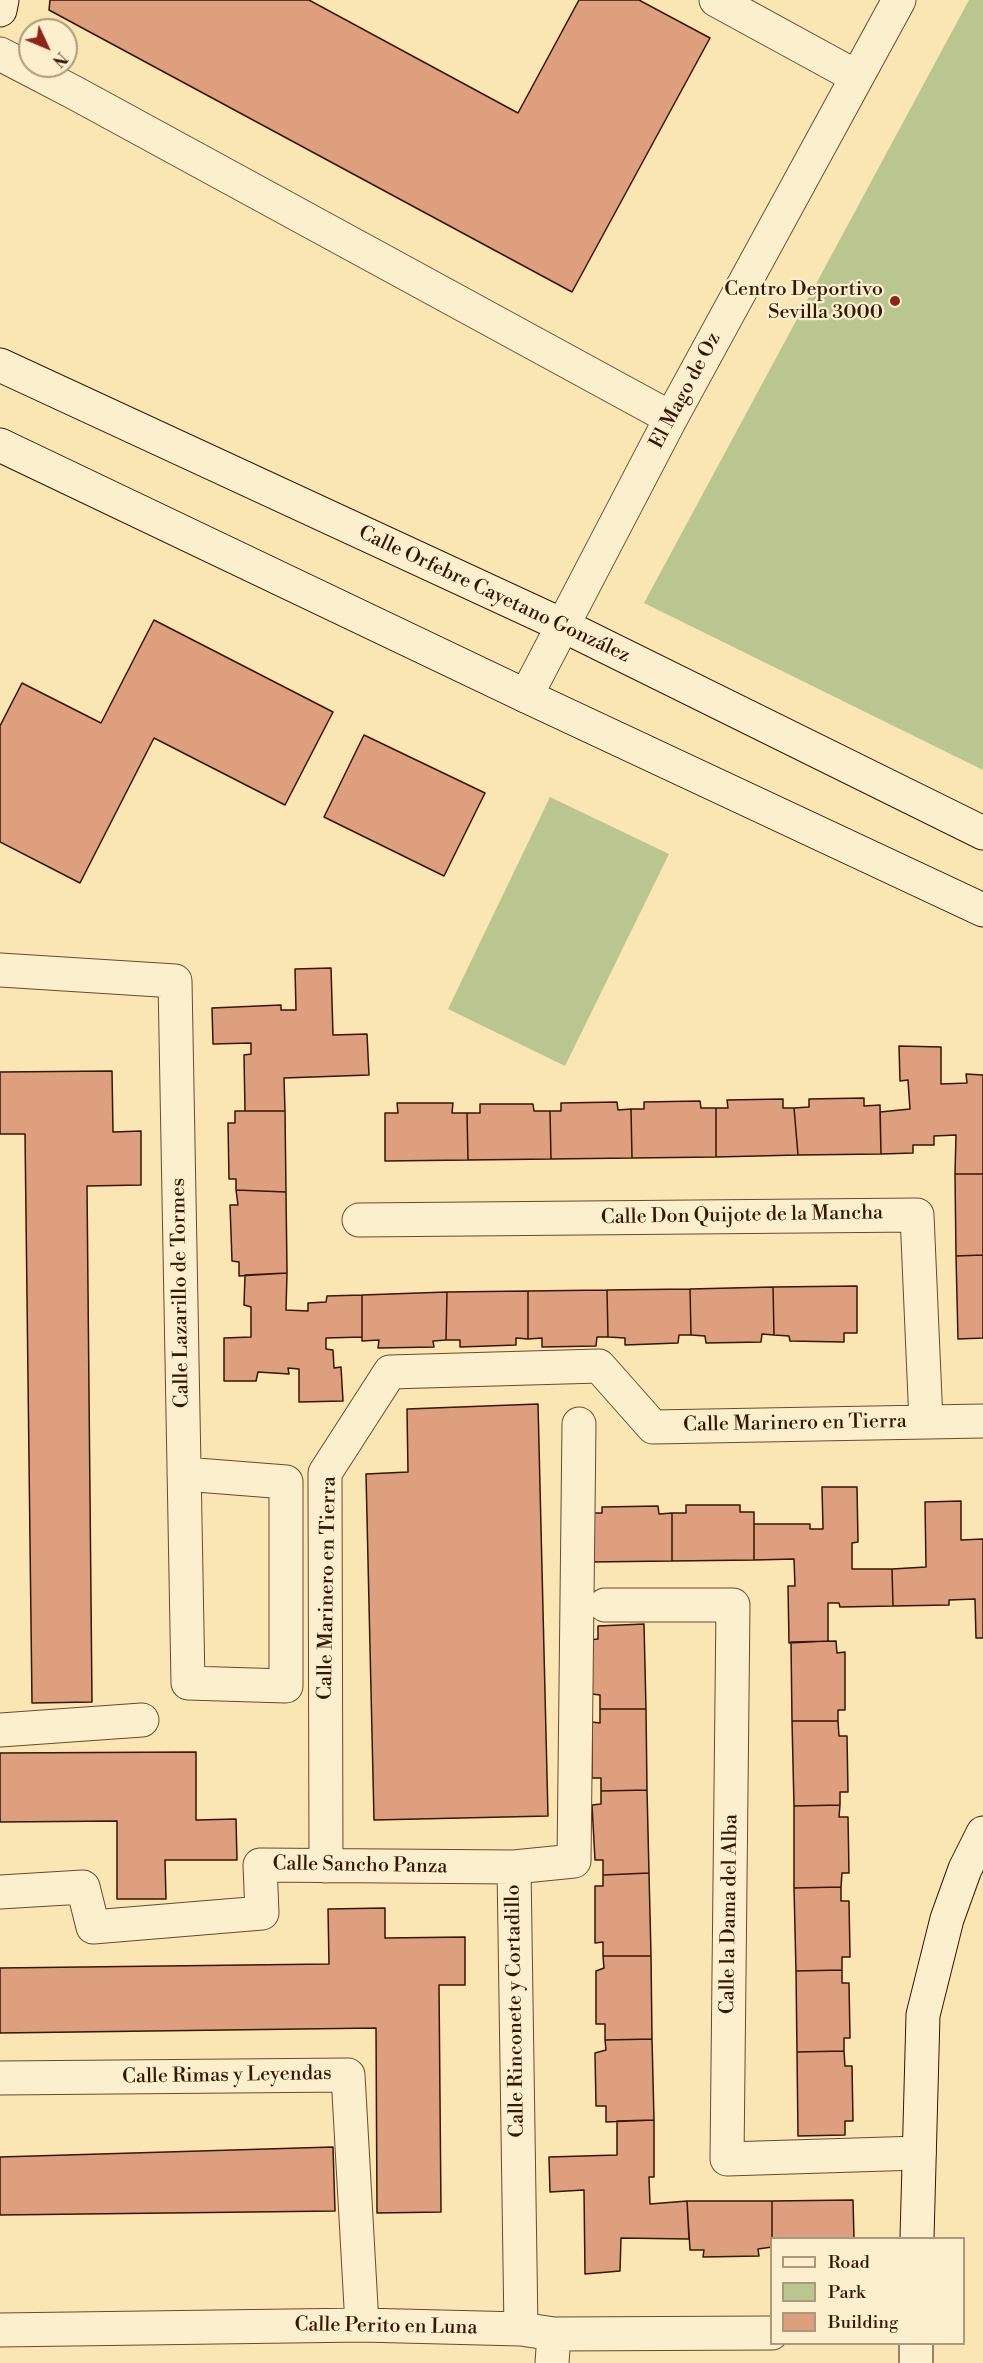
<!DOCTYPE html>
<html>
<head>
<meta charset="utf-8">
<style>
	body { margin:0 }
	#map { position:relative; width:983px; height:2363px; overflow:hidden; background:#fae6b2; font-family:"Libre Bodoni",serif }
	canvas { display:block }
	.legend { position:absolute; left:770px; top:2237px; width:195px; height:108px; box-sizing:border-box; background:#fcefcd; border:2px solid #ad987d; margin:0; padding:8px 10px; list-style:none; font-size:18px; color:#361605 }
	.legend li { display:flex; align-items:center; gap:12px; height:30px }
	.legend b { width:30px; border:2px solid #ad987d }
	.north { position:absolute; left:18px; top:18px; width:60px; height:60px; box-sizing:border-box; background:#fcefcd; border:2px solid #ad987d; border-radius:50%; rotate:134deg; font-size:16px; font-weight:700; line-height:24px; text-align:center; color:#361605 }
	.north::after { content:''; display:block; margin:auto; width:21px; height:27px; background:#8f2418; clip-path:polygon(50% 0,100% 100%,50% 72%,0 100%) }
</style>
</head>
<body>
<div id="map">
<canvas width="983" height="2363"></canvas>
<ul class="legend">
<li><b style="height:8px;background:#fcefcd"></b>Road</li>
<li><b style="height:16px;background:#bac68f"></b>Park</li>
<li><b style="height:16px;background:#dd9f7d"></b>Building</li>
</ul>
<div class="north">N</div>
</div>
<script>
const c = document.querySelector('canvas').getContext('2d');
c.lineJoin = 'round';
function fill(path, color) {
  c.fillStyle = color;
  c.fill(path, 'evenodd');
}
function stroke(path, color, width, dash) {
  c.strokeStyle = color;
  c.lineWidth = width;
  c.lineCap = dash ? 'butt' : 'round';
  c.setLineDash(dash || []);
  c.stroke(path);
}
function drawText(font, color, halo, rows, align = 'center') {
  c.font = font + ' "Libre Bodoni",serif';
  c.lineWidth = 4.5;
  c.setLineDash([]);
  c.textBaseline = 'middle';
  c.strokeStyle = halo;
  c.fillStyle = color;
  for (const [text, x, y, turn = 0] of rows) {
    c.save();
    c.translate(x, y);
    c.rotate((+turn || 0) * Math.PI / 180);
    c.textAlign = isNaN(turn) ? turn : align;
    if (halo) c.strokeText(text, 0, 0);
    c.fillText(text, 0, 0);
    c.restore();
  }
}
fill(new Path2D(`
	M 969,0 L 983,0 L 983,770 L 644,603 Z
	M 550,797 L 669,854 L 565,1066 L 448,1009 Z`), '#bac68f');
const building = new Path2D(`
	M 50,0 L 309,0 L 518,113 L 579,0 L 639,0 L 710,38 L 572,292 L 49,10 Z
	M 154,620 L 333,712 L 285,805 L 154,738 L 80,883 L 0,842 L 0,726 L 22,683 L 101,723 Z
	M 364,735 L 485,793 L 444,876 L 324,817 Z
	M 331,968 L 333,1035 L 367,1034 L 369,1075 L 284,1078 L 285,1111 L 245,1111 L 244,1055 L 251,1054 L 251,1043 L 213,1044 L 212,1008 L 281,1005 L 281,1010 L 296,1010 L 295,969 Z
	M 899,1046 L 941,1047 L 941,1084 L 967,1083 L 966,1074 L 983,1075 L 983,1174 L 955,1174 L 956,1135 L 934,1136 L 934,1145 L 913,1145 L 913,1153 L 881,1154 L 880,1112 L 910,1109 L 908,1080 L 900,1081 Z
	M 112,1071 L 113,1132 L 141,1131 L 141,1185 L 87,1186 L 92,1702 L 32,1703 L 25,1134 L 0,1134 L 0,1072 Z
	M 864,1098 L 864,1106 L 880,1105 L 881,1154 L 798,1155 L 794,1108 L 809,1107 L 809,1099 Z
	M 783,1099 L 783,1108 L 794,1108 L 798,1155 L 716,1157 L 716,1108 L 728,1108 L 727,1100 Z
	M 700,1101 L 701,1108 L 716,1108 L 716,1157 L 632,1158 L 631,1109 L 644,1109 L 644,1102 Z
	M 617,1102 L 618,1110 L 631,1109 L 632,1158 L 551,1159 L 550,1111 L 561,1111 L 561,1103 Z
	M 397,1103 L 453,1103 L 452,1113 L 467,1113 L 468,1160 L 385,1161 L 385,1113 L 398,1113 Z
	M 480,1104 L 533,1104 L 534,1111 L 550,1111 L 551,1159 L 468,1160 L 467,1113 L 480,1113 Z
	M 235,1111 L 285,1111 L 286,1192 L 236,1190 L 236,1179 L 229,1179 L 228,1123 L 235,1123 Z
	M 955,1174 L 983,1174 L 983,1255 L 956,1256 Z
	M 236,1190 L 286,1192 L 287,1273 L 239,1276 L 239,1262 L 232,1261 L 230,1205 L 238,1205 Z
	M 983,1255 L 983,1338 L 958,1339 L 956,1256 Z
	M 287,1273 L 286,1310 L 308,1311 L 308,1303 L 326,1302 L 327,1296 L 362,1295 L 362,1337 L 326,1338 L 326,1349 L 333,1350 L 334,1368 L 341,1367 L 343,1401 L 299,1402 L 299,1369 L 288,1368 L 289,1374 L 258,1372 L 256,1381 L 224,1381 L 224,1338 L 251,1337 L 251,1307 L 244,1305 L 245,1275 Z
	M 857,1286 L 857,1333 L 844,1333 L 844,1342 L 790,1341 L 789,1336 L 774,1335 L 773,1287 Z
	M 773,1287 L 774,1335 L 762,1334 L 761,1342 L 706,1343 L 705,1336 L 691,1335 L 690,1289 Z
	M 690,1289 L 691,1335 L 679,1335 L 678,1343 L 625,1345 L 625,1338 L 608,1337 L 607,1290 Z
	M 607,1290 L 608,1337 L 597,1337 L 596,1346 L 542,1347 L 542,1338 L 528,1339 L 528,1291 Z
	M 528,1291 L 528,1339 L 516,1338 L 516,1345 L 460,1347 L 460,1340 L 446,1340 L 447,1292 Z
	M 447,1292 L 446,1340 L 433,1341 L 434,1347 L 378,1348 L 379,1340 L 362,1341 L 362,1295 Z
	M 538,1404 L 548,1816 L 374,1820 L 366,1474 L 408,1472 L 407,1409 Z
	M 822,1487 L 857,1487 L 858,1542 L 852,1543 L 852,1569 L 892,1569 L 893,1606 L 840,1607 L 839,1603 L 828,1603 L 828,1641 L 789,1643 L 788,1586 L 795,1586 L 794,1559 L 754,1560 L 754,1524 L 810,1524 L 810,1529 L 823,1529 Z
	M 961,1501 L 961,1540 L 983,1539 L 983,1638 L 976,1638 L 975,1599 L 949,1600 L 949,1605 L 893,1606 L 892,1569 L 926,1567 L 925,1502 Z
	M 686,1505 L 740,1505 L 740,1512 L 754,1512 L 754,1560 L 672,1561 L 672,1513 L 686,1513 Z
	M 658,1506 L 659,1514 L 672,1513 L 672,1561 L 589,1562 L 589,1513 L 602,1513 L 602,1507 Z
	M 644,1624 L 646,1709 L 600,1709 L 600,1695 L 592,1694 L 589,1640 L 598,1639 L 598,1626 Z
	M 836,1641 L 837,1653 L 845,1652 L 845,1710 L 838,1710 L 838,1721 L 792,1721 L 791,1642 Z
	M 600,1709 L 646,1709 L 647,1790 L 601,1791 L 601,1778 L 592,1778 L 592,1722 L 600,1723 Z
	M 792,1721 L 838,1721 L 839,1736 L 847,1736 L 848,1792 L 840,1792 L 840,1805 L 794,1806 Z
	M 196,1752 L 196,1820 L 236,1819 L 237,1860 L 165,1860 L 166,1899 L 117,1899 L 117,1821 L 0,1822 L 0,1753 Z
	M 647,1790 L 649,1873 L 603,1875 L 603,1860 L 595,1860 L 592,1805 L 601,1804 L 601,1791 Z
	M 840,1805 L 839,1817 L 848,1817 L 849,1873 L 842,1873 L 841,1887 L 794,1888 L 794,1806 Z
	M 649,1873 L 651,1956 L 603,1956 L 603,1942 L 595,1943 L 595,1886 L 603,1886 L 603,1875 Z
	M 841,1887 L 841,1901 L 849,1901 L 850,1957 L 842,1957 L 842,1970 L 796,1971 L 794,1888 Z
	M 385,1908 L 385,1938 L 465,1937 L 465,1985 L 439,1985 L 441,2212 L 377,2213 L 376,2028 L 0,2033 L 0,1968 L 329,1964 L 328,1909 Z
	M 603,1956 L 651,1956 L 652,2039 L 605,2040 L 605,2024 L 596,2024 L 596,1971 L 604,1968 Z
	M 842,1970 L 842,1983 L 849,1983 L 850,2038 L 844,2038 L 844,2051 L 797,2052 L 796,1971 Z
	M 652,2039 L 654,2120 L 606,2122 L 606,2106 L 596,2106 L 595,2053 L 606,2050 L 605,2040 Z
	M 844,2051 L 845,2066 L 852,2066 L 853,2121 L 845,2121 L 845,2135 L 798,2136 L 797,2052 Z
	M 654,2120 L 654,2177 L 649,2177 L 650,2204 L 687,2201 L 689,2239 L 621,2238 L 620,2271 L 585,2274 L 584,2190 L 550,2192 L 549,2157 L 617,2155 L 617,2121 Z
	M 333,2147 L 335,2211 L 0,2215 L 0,2157 Z
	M 853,2200 L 854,2238 L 772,2238 L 772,2201 Z
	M 687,2201 L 772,2201 L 772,2247 L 758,2249 L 759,2256 L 703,2257 L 704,2250 L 690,2250 Z`);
fill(building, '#dd9f7d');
stroke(building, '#361605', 1.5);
const street = new Path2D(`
	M 716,0 L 857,77
	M 0,54 L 75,93 L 671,418
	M 526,696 L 671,418 L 899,0
	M 0,970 L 175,981 L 188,1683 L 286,1686 L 286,1482 L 184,1474
	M 359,1220 L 917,1215 L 926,1422
	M 605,1605 L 733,1605 L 727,2159 L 919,2153
	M 0,1730 L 142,1720
	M 326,1866 L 325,1473 L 390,1372 L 599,1366 L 653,1427 L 983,1421
	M 0,1892 L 83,1887 L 93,1927 L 262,1913 L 260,1865 L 514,1867
	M 0,2078 L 348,2075 L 362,2325
	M 521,2329 L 514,1867 L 574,1861 L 579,1424
	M 0,2330 L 362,2325 L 521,2329 L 554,2334 L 772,2333
	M 552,2363 L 554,2334`);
const secondary = new Path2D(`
	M 0,10 L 2,0
	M 0,365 L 562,625 L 983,833
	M 0,445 L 526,696 L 983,910
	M 917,2238 L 923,2015 L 947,1919 L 965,1869 L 983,1833
	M 916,2344 L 916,2363`);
stroke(street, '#674a30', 35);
stroke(secondary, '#361605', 35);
stroke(street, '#fcefcd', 33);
stroke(secondary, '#fcefcd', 33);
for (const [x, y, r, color] of [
	[895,301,6,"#8f2418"]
]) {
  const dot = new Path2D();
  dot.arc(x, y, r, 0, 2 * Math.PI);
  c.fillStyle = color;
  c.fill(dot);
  stroke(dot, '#fcefcd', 2);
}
drawText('20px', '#361605', '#fcefcd', [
	["Centro Deportivo",883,290],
	["Sevilla 3000",883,313]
], 'right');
drawText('20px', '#361605', '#fcefcd', [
	["El Mago de Oz",686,391,-62],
	["Calle Orfebre Cayetano González",494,595,25],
	["Calle Don Quijote de la Mancha",742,1216,-1],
	["Calle Lazarillo de Tormes",181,1293,-91],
	["Calle Marinero en Tierra",795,1424,-1],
	["Calle Marinero en Tierra",328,1588,-89],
	["Calle Sancho Panza",360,1866,1],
	["Calle la Dama del Alba",730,1914,-89],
	["Calle Rinconete y Cortadillo",516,2011,-91],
	["Calle Rimas y Leyendas",227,2076,-1],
	["Calle Perito en Luna",386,2327,1]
]);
</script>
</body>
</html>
